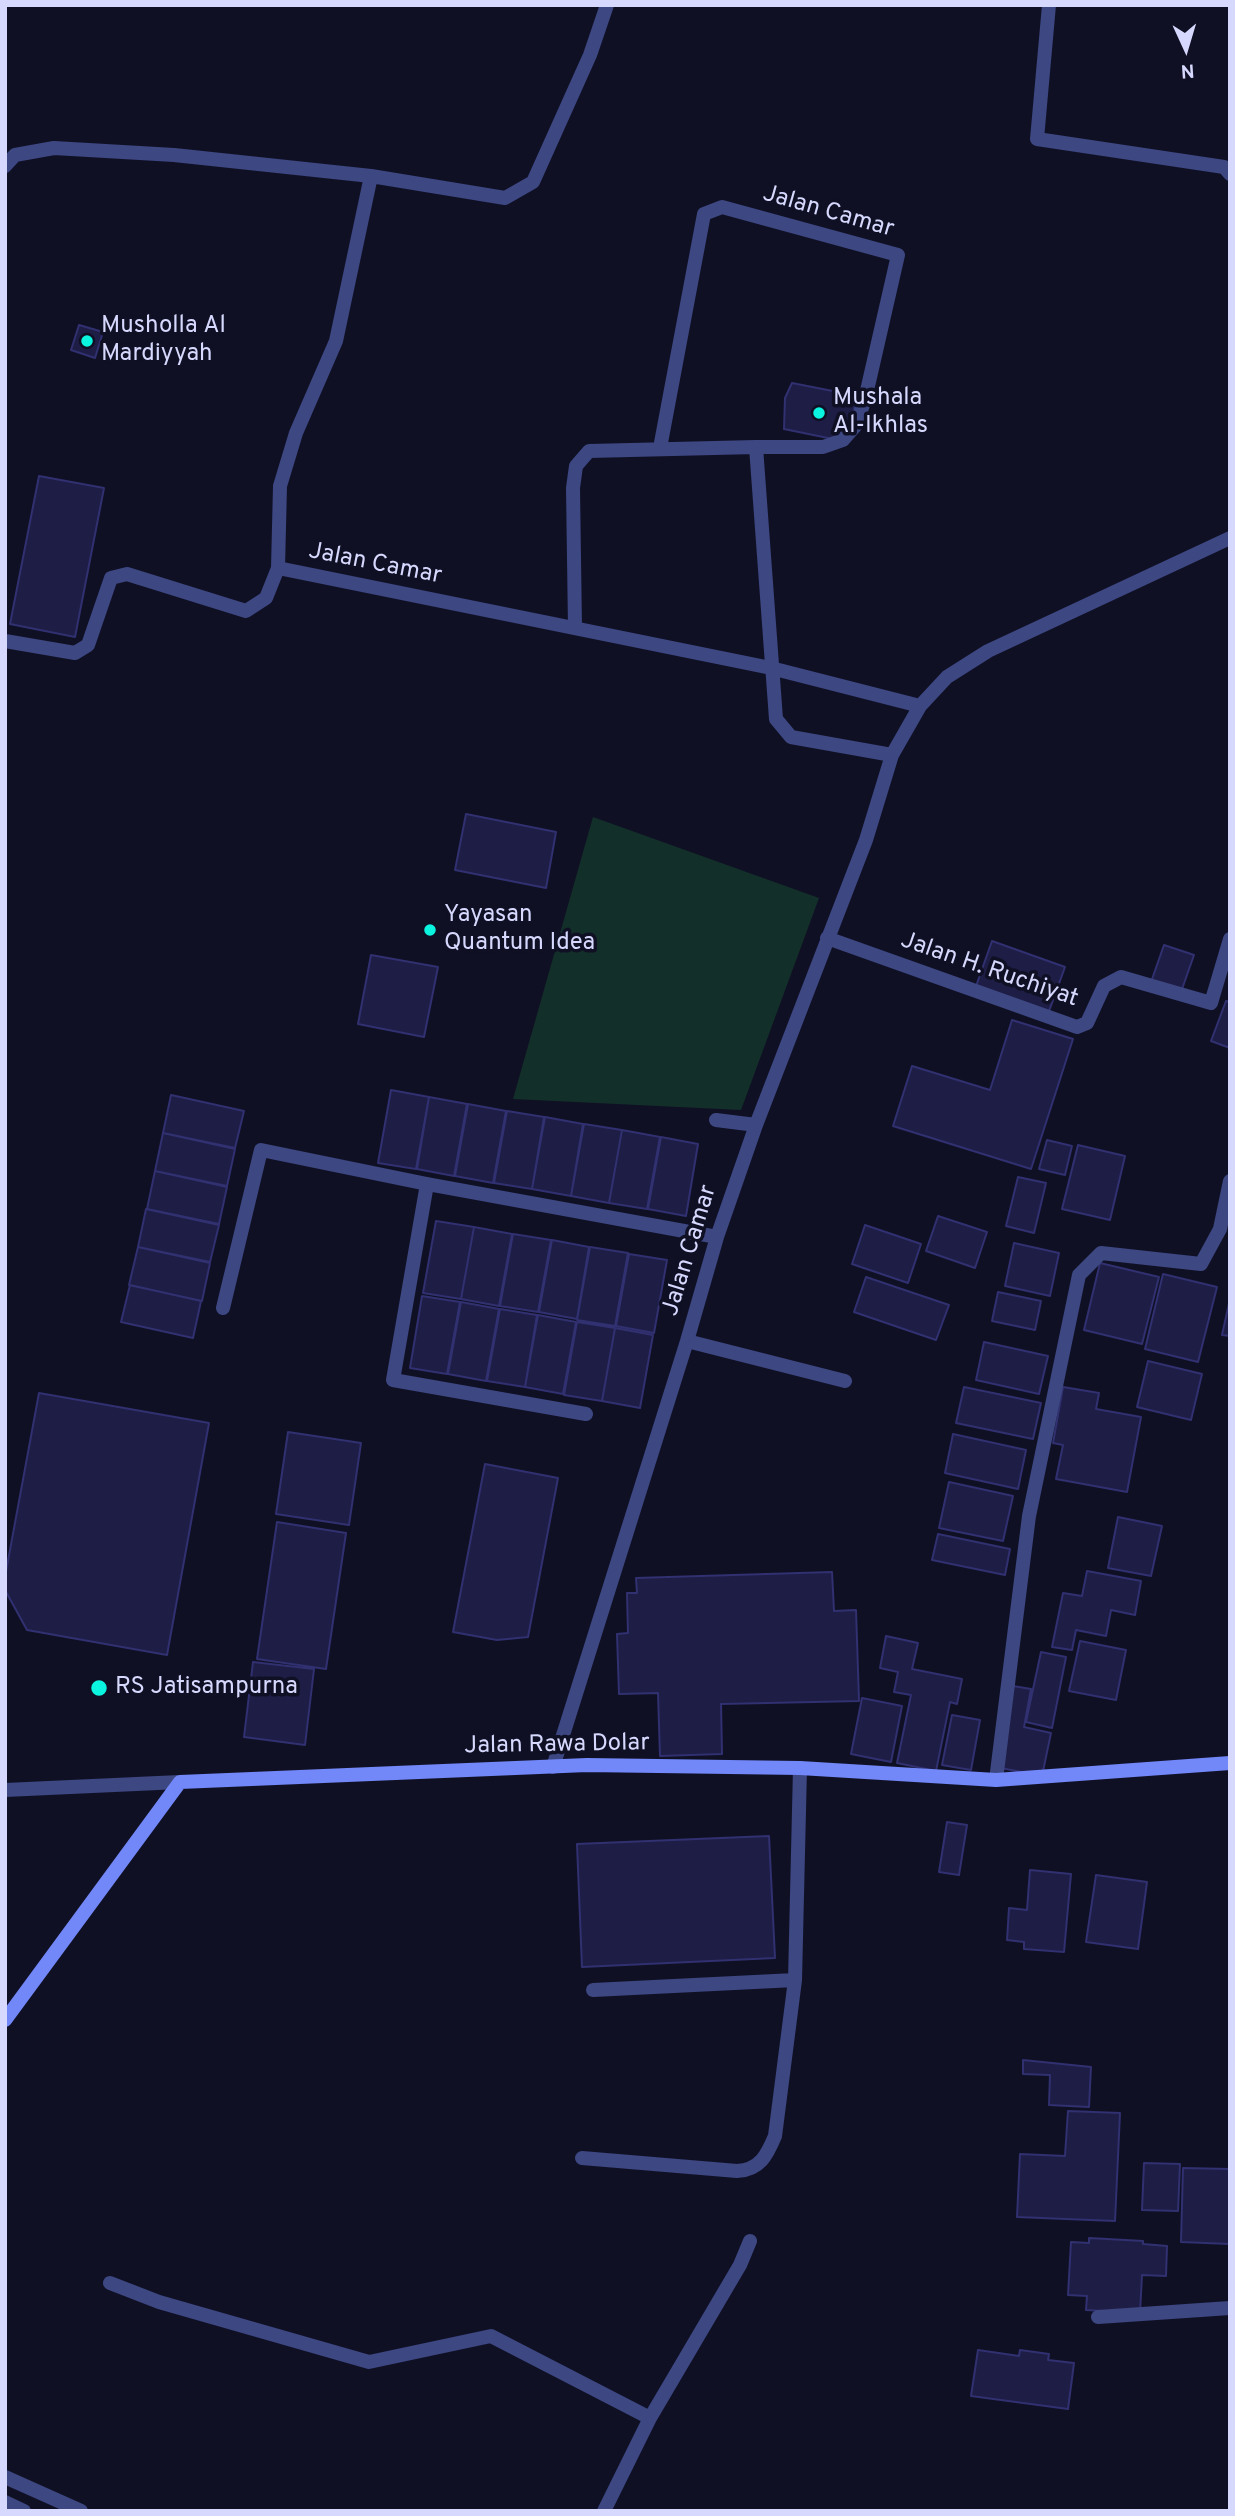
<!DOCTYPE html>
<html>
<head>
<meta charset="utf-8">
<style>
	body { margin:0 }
	#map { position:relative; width:1235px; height:2516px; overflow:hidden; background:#101025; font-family:Overpass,sans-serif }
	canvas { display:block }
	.frame { position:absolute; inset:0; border:7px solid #d6d9fd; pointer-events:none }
	.north { position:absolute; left:1151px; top:14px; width:70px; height:70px; -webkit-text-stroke:5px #101025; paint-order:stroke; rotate:176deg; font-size:19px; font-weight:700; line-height:28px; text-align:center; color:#d6d9fd }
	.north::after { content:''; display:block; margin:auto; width:24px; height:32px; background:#d6d9fd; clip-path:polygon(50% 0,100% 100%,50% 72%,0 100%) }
</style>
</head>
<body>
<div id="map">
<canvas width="1235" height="2516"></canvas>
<div class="frame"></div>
<div class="north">N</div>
</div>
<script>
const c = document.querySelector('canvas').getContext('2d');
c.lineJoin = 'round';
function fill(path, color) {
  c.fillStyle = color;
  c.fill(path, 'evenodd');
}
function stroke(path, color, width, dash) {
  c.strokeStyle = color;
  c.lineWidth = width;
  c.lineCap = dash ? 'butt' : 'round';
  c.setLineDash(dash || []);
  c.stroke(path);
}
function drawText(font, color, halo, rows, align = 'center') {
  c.font = font + ' Overpass,sans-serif';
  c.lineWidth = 7;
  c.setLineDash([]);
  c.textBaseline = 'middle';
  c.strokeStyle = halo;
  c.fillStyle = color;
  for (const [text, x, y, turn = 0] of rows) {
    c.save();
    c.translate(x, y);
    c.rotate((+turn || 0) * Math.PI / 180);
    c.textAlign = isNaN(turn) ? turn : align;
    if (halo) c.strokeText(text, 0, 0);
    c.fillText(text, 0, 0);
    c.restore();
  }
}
fill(new Path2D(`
	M 593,817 L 819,898 L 741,1110 L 513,1099 Z`), '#132f29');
const building = new Path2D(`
	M 79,325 L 103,332 L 95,358 L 71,350 Z
	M 792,383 L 848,394 L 856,399 L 851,426 L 833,439 L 784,429 L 785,398 Z
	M 39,476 L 104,488 L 75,637 L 10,624 Z
	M 466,814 L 556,832 L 546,888 L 455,870 Z
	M 992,941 L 1065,967 L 1048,1014 L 975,989 Z
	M 1164,945 L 1194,955 L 1181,992 L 1151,982 Z
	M 371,955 L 438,967 L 424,1037 L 358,1024 Z
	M 1226,1001 L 1230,1002 L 1230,1048 L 1211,1041 Z
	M 1012,1020 L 1073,1039 L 1031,1169 L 893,1126 L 912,1066 L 990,1090 Z
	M 391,1090 L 429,1097 L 416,1169 L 378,1163 Z
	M 171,1095 L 244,1111 L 235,1148 L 163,1133 Z
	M 429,1097 L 467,1104 L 454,1176 L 417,1169 Z
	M 468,1104 L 506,1111 L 493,1183 L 455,1176 Z
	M 507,1111 L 544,1117 L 532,1189 L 494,1183 Z
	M 545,1117 L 583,1124 L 571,1196 L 532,1189 Z
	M 584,1124 L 622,1130 L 609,1203 L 571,1196 Z
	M 622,1130 L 660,1137 L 647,1209 L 609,1203 Z
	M 163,1133 L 235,1149 L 227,1186 L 155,1171 Z
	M 661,1137 L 698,1144 L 686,1216 L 648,1209 Z
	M 1047,1140 L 1072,1146 L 1065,1175 L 1039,1169 Z
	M 1078,1145 L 1125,1156 L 1110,1220 L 1062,1209 Z
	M 155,1171 L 227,1187 L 219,1224 L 147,1209 Z
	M 1018,1177 L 1046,1183 L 1034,1233 L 1006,1226 Z
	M 146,1209 L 219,1225 L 210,1262 L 138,1247 Z
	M 938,1216 L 987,1232 L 975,1268 L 926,1251 Z
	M 436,1221 L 474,1227 L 461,1299 L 423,1293 Z
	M 865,1225 L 921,1244 L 908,1283 L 852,1264 Z
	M 474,1227 L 512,1234 L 499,1306 L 461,1299 Z
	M 513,1234 L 551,1240 L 538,1312 L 500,1306 Z
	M 552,1240 L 589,1247 L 577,1319 L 539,1312 Z
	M 1014,1243 L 1059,1253 L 1050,1296 L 1005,1286 Z
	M 138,1247 L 210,1263 L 202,1301 L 129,1285 Z
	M 590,1247 L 628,1253 L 615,1326 L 577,1320 Z
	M 629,1254 L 667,1260 L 654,1333 L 616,1326 Z
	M 1100,1263 L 1159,1277 L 1142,1344 L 1084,1330 Z
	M 1163,1274 L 1217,1287 L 1198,1362 L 1145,1349 Z
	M 866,1277 L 949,1305 L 936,1340 L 854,1312 Z
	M 130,1285 L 201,1301 L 193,1338 L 121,1322 Z
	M 998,1292 L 1041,1301 L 1035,1330 L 992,1321 Z
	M 422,1296 L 460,1302 L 447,1374 L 410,1368 Z
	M 1230,1299 L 1230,1336 L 1222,1335 Z
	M 461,1302 L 499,1309 L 486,1381 L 448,1374 Z
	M 500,1309 L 537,1315 L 525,1387 L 487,1381 Z
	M 538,1315 L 576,1322 L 563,1394 L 525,1387 Z
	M 577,1322 L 615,1328 L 602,1401 L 564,1395 Z
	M 615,1328 L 653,1335 L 640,1408 L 602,1401 Z
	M 984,1342 L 1048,1356 L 1039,1394 L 976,1380 Z
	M 1148,1361 L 1202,1374 L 1191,1420 L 1137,1407 Z
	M 964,1387 L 1041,1403 L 1033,1439 L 956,1423 Z
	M 1063,1387 L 1099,1393 L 1096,1409 L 1141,1417 L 1127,1492 L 1056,1479 L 1063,1445 L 1053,1443 Z
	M 39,1393 L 209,1423 L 167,1655 L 27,1630 L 5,1590 L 5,1577 Z
	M 288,1432 L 361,1443 L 349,1525 L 276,1514 Z
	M 953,1434 L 1026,1450 L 1018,1489 L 945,1473 Z
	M 485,1464 L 558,1478 L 528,1637 L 497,1640 L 453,1632 Z
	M 949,1482 L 1013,1496 L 1003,1541 L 939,1528 Z
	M 1118,1517 L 1162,1526 L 1151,1576 L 1108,1568 Z
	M 277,1522 L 346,1533 L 326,1669 L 257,1659 Z
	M 938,1534 L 1010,1549 L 1005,1575 L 932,1560 Z
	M 1087,1571 L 1141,1581 L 1135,1615 L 1111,1610 L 1106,1636 L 1076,1630 L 1072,1650 L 1052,1647 L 1063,1593 L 1082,1596 Z
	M 832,1572 L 834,1611 L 856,1610 L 859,1701 L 721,1704 L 722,1754 L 660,1756 L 658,1693 L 619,1694 L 617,1634 L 628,1633 L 627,1593 L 637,1593 L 636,1578 Z
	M 886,1636 L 918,1643 L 912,1669 L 962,1679 L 957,1704 L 950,1702 L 936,1771 L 897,1763 L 911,1695 L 894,1692 L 898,1672 L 880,1668 Z
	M 1080,1641 L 1126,1650 L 1116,1700 L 1069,1691 Z
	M 1041,1652 L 1066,1657 L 1052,1728 L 1026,1722 Z
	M 253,1662 L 314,1669 L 305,1745 L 244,1737 Z
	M 1013,1686 L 1031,1689 L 1024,1727 L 1051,1733 L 1042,1776 L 1001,1768 Z
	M 862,1698 L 902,1706 L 891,1762 L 851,1754 Z
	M 952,1715 L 980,1720 L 971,1770 L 942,1765 Z
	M 947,1822 L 967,1825 L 959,1875 L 939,1872 Z
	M 769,1836 L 775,1958 L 582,1967 L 577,1844 Z
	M 1030,1870 L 1071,1874 L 1064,1952 L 1024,1949 L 1024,1942 L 1007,1940 L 1009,1908 L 1027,1910 Z
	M 1096,1875 L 1147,1882 L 1138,1949 L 1086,1942 Z
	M 1023,2060 L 1091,2067 L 1089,2107 L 1049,2105 L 1050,2075 L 1023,2074 Z
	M 1068,2111 L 1120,2113 L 1115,2221 L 1017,2217 L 1020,2154 L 1065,2156 Z
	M 1144,2163 L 1180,2164 L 1178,2211 L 1142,2210 Z
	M 1183,2168 L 1230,2169 L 1230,2244 L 1181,2242 Z
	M 1089,2238 L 1143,2241 L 1143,2244 L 1167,2246 L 1166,2276 L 1142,2275 L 1140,2313 L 1086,2310 L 1087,2296 L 1068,2295 L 1071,2242 L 1089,2243 Z
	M 978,2350 L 1019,2356 L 1020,2350 L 1049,2354 L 1048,2360 L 1074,2363 L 1068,2409 L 971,2396 Z`);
fill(building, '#1e1d45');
stroke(building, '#313070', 2);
stroke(new Path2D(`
	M 1049,5 L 1037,139 L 1224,167 L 1230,174
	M 5,166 L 15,155 L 54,148 L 174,155 L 371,176 L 505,198 L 533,182 L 590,55 L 607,5
	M 371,176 L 336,341 L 296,433 L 280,486 L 278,568 L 771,668 L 920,706
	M 660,448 L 704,214 L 722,207 L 898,255 L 866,395 L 857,424 L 843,440 L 823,447 L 756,447 L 776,719 L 791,737 L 892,755
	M 575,628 L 573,488 L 576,466 L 589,451 L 756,447
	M 5,641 L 75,653 L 88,645 L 111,578 L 127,574 L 246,611 L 266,598 L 278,568
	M 827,938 L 1077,1027 L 1087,1023 L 1104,986 L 1121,977 L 1211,1003 L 1230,939
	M 716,1120 L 756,1125
	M 427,1184 L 393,1380 L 586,1414
	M 223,1308 L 261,1150 L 427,1184 L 717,1237
	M 687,1341 L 845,1381
	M 553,1767 L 687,1341 L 717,1237 L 756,1125 L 866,840 L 892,755 L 920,706 L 947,677 L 988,651 L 1230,538
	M 996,1780 L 1029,1516 L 1079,1275 L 1101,1253 L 1201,1264 L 1220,1229 L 1230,1181
	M 5,1790 L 180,1782
	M 593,1990 L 795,1980
	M 582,2158 L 737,2171 C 760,2170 767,2155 775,2136 L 795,1980 L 800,1768
	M 110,2283 L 159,2302 L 369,2362 L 491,2336 L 650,2418
	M 1098,2317 L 1230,2308
	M 5,2477 L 81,2511
	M 5,2502 L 24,2511
	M 604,2511 L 650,2418 L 740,2265 L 750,2241`), '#3d4782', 14);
stroke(new Path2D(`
	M 5,2020 L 180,1782 L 587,1765 L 800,1768 L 996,1780 L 1230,1763`), '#7287f8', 14);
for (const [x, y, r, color] of [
	[87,341,7,"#0bf4e0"],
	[819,413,7,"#0bf4e0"],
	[430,930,7,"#0bf4e0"],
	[99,1688,9,"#0bf4e0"]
]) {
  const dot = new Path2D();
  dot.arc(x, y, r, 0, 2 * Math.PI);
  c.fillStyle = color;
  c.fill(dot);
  stroke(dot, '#101025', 2.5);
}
drawText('24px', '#d6d9fd', '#101025', [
	["Jalan Camar",828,213,16],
	["Jalan Camar",375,565,11],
	["Jalan H. Ruchiyat",989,971,19],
	["Jalan Camar",691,1251,-73],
	["Jalan Rawa Dolar",557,1746,-1]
]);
drawText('24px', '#d6d9fd', '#101025', [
	["Musholla Al",101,327],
	["Mardiyyah",101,355],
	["Mushala",833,399],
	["Al-Ikhlas",833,427],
	["Yayasan",444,916],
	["Quantum Idea",444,944],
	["RS Jatisampurna",115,1688]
], 'left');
</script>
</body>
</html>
